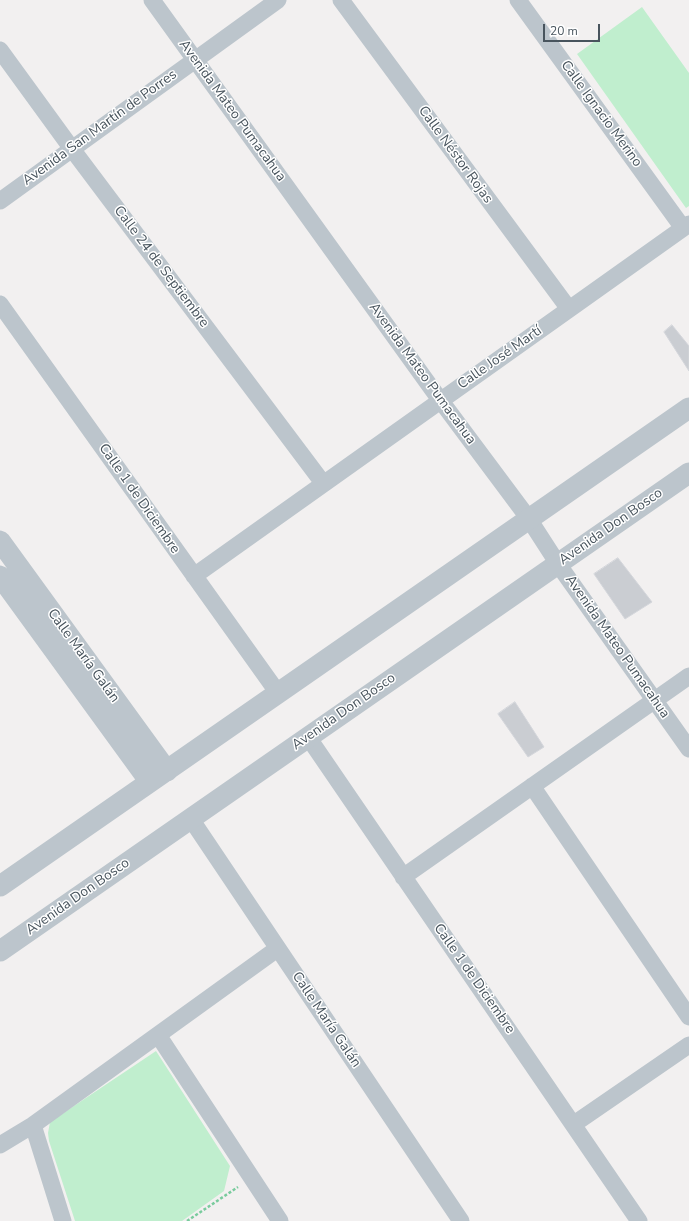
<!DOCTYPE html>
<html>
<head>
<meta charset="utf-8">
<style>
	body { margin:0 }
	#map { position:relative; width:689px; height:1221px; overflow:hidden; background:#f2f0f0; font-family:"Nunito Sans",sans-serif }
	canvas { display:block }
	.scale { position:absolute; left:543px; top:24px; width:57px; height:18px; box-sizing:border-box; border:2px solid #48545d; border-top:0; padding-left:5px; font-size:12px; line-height:14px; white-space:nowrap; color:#48545d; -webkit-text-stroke:3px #fff; paint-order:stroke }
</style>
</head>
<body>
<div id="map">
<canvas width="689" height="1221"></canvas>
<div class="scale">20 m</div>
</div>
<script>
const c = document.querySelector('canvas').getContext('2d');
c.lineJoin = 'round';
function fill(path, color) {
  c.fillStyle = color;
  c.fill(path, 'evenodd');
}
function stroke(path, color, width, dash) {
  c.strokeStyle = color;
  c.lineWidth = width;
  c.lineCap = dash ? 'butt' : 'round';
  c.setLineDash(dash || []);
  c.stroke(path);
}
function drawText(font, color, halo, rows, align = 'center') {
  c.font = font + ' "Nunito Sans",sans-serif';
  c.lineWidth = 3;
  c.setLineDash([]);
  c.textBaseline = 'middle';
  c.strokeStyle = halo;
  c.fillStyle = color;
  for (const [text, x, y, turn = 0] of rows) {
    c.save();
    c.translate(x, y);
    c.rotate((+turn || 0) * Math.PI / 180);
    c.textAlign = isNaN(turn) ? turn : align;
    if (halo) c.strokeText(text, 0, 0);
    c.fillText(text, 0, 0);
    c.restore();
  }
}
fill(new Path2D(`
	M 642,7 L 689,73 L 689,206 L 686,208 L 577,54 Z
	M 156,1051 L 230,1166 L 224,1191 L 182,1221 L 75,1221 L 49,1141 L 48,1133 L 50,1122 Z`), '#c0eece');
const building = new Path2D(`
	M 672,325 L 689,346 L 689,371 L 664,332 Z
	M 618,558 L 652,602 L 625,619 L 594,574 Z
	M 515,702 L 544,747 L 528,757 L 498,714 Z`);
fill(building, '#cacdd2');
stroke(building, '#d4d6db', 1);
stroke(new Path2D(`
	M 187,1221 L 238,1187`), '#79cb9d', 2.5, [3, 2]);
stroke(new Path2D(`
	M 152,0 L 435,393 L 529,519 L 558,564 L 689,749
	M 341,0 L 569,309
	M 518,0 L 683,228
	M 0,50 L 72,149 L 323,483
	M 0,201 L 278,0
	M 0,304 L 278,693
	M 194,576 L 689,224
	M 308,737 L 639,1221
	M 532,786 L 689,1017
	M 191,819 L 461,1221
	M 403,877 L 689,676
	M 158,1035 L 280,1221
	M 574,1124 L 689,1045
	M 33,1125 L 63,1221
	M 0,1145 L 33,1125 L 277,949`), '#bcc5cc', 17);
stroke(new Path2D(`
	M 0,541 L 167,771
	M 0,576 L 150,782
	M 0,886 L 689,408
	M 0,951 L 689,473`), '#bcc5cc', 21);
drawText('14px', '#48545d', '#fff', [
	["Avenida Mateo Pumacahua",232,111,54],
	["Calle Ignacio Merino",601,114,54],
	["Avenida San Martín de Porres",100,128,-36],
	["Calle Néstor Rojas",455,155,54],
	["Calle 24 de Septiembre",161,267,53],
	["Calle José Martí",500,358,-35],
	["Avenida Mateo Pumacahua",422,374,54],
	["Calle 1 de Diciembre",139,499,55],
	["Avenida Don Bosco",611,527,-35],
	["Avenida Mateo Pumacahua",617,647,55],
	["Calle María Galán",83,656,54],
	["Avenida Don Bosco",344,712,-35],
	["Avenida Don Bosco",78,897,-35],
	["Calle 1 de Diciembre",474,979,55],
	["Calle María Galán",326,1020,56]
]);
</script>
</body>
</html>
